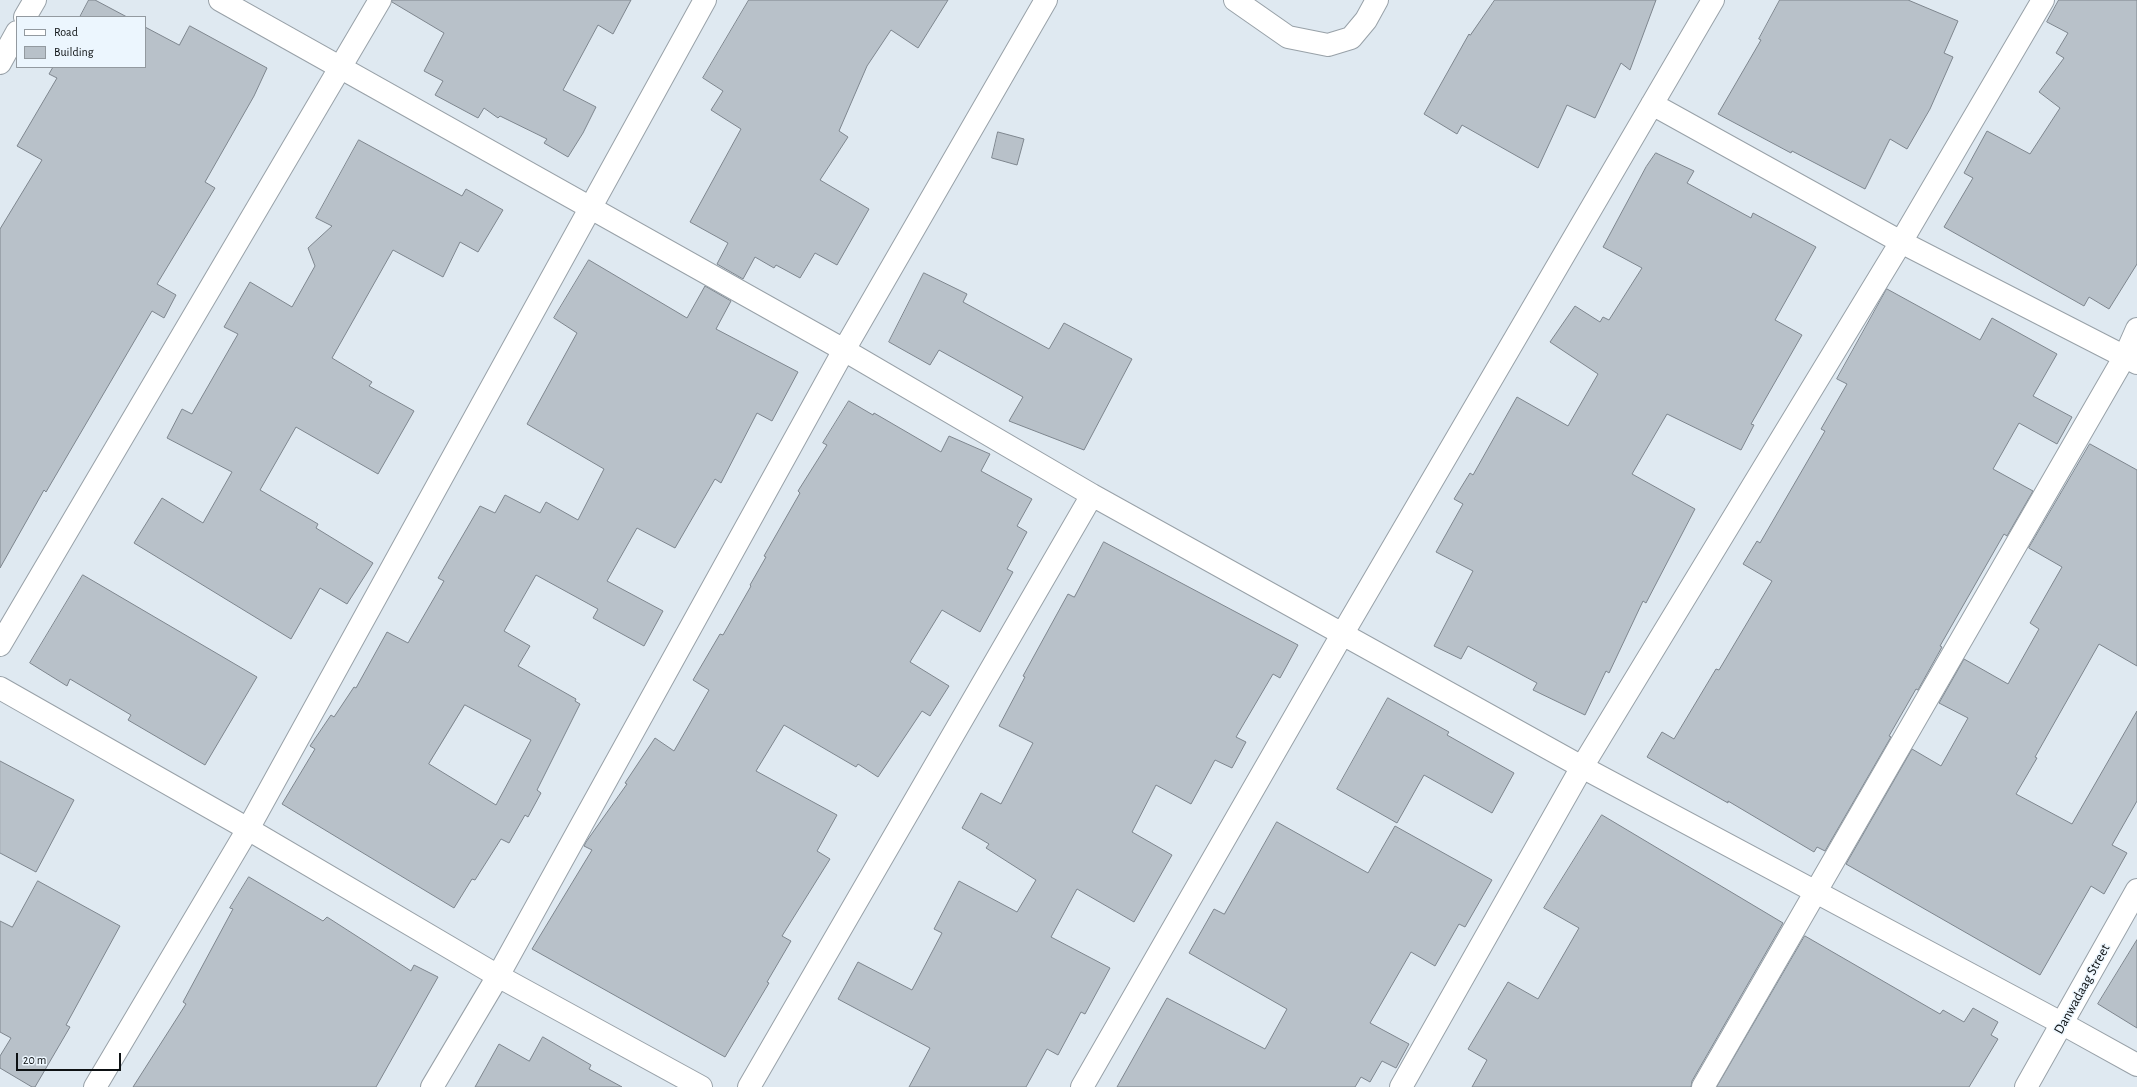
<!DOCTYPE html>
<html>
<head>
<meta charset="utf-8">
<style>
	body { margin:0 }
	#map { position:relative; width:2137px; height:1087px; overflow:hidden; background:#dfe9f1; font-family:"Alegreya Sans",sans-serif }
	canvas { display:block }
	.legend { position:absolute; left:16px; top:16px; width:130px; height:52px; box-sizing:border-box; background:#ecf6fe; border:1px solid #939aa0; margin:0; padding:5px 7px; list-style:none; font-size:12px; color:#0d1113 }
	.legend li { display:flex; align-items:center; gap:8px; height:20px }
	.legend b { width:20px; border:1px solid #939aa0 }
	.scale { position:absolute; left:16px; top:1053px; width:105px; height:18px; box-sizing:border-box; border:2px solid #0d1113; border-top:0; padding-left:5px; font-size:12px; line-height:14px; white-space:nowrap; color:#0d1113; -webkit-text-stroke:3px #ecf6fe; paint-order:stroke }
</style>
</head>
<body>
<div id="map">
<canvas width="2137" height="1087"></canvas>
<ul class="legend">
<li><b style="height:5px;background:#fff"></b>Road</li>
<li><b style="height:11px;background:#b8c1c9"></b>Building</li>
</ul>
<div class="scale">20 m</div>
</div>
<script>
const c = document.querySelector('canvas').getContext('2d');
c.lineJoin = 'round';
function fill(path, color) {
  c.fillStyle = color;
  c.fill(path, 'evenodd');
}
function stroke(path, color, width, dash) {
  c.strokeStyle = color;
  c.lineWidth = width;
  c.lineCap = dash ? 'butt' : 'round';
  c.setLineDash(dash || []);
  c.stroke(path);
}
function drawText(font, color, halo, rows, align = 'center') {
  c.font = font + ' "Alegreya Sans",sans-serif';
  c.lineWidth = 3;
  c.setLineDash([]);
  c.textBaseline = 'middle';
  c.strokeStyle = halo;
  c.fillStyle = color;
  for (const [text, x, y, turn = 0] of rows) {
    c.save();
    c.translate(x, y);
    c.rotate((+turn || 0) * Math.PI / 180);
    c.textAlign = isNaN(turn) ? turn : align;
    if (halo) c.strokeText(text, 0, 0);
    c.fillText(text, 0, 0);
    c.restore();
  }
}
const building = new Path2D(`
	M 89,0 L 95,0 L 127,17 L 80,17 Z
	M 392,0 L 631,0 L 613,34 L 598,25 L 563,90 L 596,107 L 583,133 L 568,157 L 544,143 L 547,139 L 500,116 L 498,118 L 484,108 L 478,118 L 435,95 L 443,81 L 424,71 L 444,33 L 392,2 Z
	M 749,0 L 948,0 L 918,48 L 891,30 L 867,66 L 839,131 L 848,137 L 820,180 L 869,209 L 837,265 L 815,253 L 800,278 L 776,265 L 774,268 L 755,257 L 743,279 L 717,264 L 728,243 L 690,222 L 741,129 L 711,110 L 723,91 L 703,78 Z
	M 1495,0 L 1656,0 L 1630,70 L 1621,63 L 1595,118 L 1567,105 L 1538,168 L 1462,125 L 1457,134 L 1424,114 L 1469,34 L 1470,35 Z
	M 1780,0 L 1908,0 L 1958,21 L 1944,53 L 1953,57 L 1930,109 L 1907,149 L 1890,139 L 1865,189 L 1792,151 L 1791,153 L 1718,114 L 1761,40 L 1759,39 Z
	M 2059,0 L 2137,0 L 2137,264 L 2109,309 L 2089,297 L 2084,306 L 1944,227 L 1973,178 L 1964,173 L 1987,131 L 2030,154 L 2060,108 L 2039,92 L 2064,58 L 2056,53 L 2068,33 L 2047,22 Z
	M 190,26 L 267,68 L 254,96 L 205,182 L 215,188 L 157,284 L 176,295 L 164,318 L 152,311 L 46,492 L 44,490 L 0,568 L 0,229 L 42,160 L 17,146 L 57,78 L 49,74 L 53,67 L 145,67 L 145,27 L 179,45 Z
	M 998,132 L 1024,139 L 1017,165 L 992,158 Z
	M 359,140 L 462,196 L 466,189 L 503,210 L 478,252 L 460,242 L 443,277 L 393,250 L 332,358 L 372,382 L 369,386 L 414,411 L 378,474 L 296,427 L 260,490 L 318,524 L 316,528 L 373,563 L 347,604 L 320,588 L 291,639 L 134,543 L 162,498 L 203,523 L 232,472 L 167,438 L 182,409 L 192,414 L 238,334 L 224,327 L 250,282 L 292,307 L 315,266 L 308,248 L 332,226 L 316,218 Z
	M 1656,153 L 1694,171 L 1687,183 L 1751,218 L 1753,213 L 1816,247 L 1775,320 L 1802,335 L 1751,424 L 1754,425 L 1741,450 L 1667,414 L 1632,474 L 1695,509 L 1646,603 L 1643,601 L 1609,673 L 1606,671 L 1585,715 L 1533,690 L 1537,683 L 1468,646 L 1461,659 L 1434,646 L 1473,571 L 1436,552 L 1463,504 L 1454,499 L 1470,473 L 1473,475 L 1517,397 L 1568,426 L 1598,374 L 1550,342 L 1575,306 L 1600,322 L 1603,317 L 1609,320 L 1642,268 L 1603,247 L 1646,167 Z
	M 589,260 L 687,318 L 705,286 L 731,301 L 716,329 L 798,372 L 772,421 L 757,413 L 721,483 L 715,479 L 675,548 L 637,528 L 607,581 L 663,611 L 644,646 L 593,618 L 598,609 L 536,575 L 504,631 L 530,646 L 518,666 L 576,699 L 575,701 L 580,704 L 537,790 L 541,793 L 528,817 L 525,815 L 509,843 L 501,839 L 475,880 L 472,879 L 454,908 L 282,804 L 315,749 L 310,746 L 331,715 L 334,717 L 354,687 L 356,688 L 387,632 L 408,643 L 444,581 L 438,578 L 480,506 L 495,513 L 505,495 L 540,513 L 546,502 L 578,520 L 604,469 L 527,424 L 577,333 L 554,318 ZM 465,705 L 531,740 L 496,805 L 429,764 Z
	M 924,273 L 967,294 L 963,302 L 1049,349 L 1064,323 L 1132,359 L 1084,450 L 1009,421 L 1023,397 L 939,350 L 930,365 L 889,342 Z
	M 1887,289 L 1980,340 L 1992,318 L 2057,354 L 2033,396 L 2072,417 L 2057,444 L 2019,423 L 1993,469 L 2033,491 L 2007,536 L 2004,534 L 1940,646 L 1942,647 L 1918,690 L 1916,689 L 1889,736 L 1891,737 L 1825,851 L 1817,847 L 1814,852 L 1728,801 L 1728,803 L 1647,757 L 1662,732 L 1674,739 L 1716,669 L 1719,670 L 1772,581 L 1743,564 L 1757,541 L 1760,543 L 1825,431 L 1821,429 L 1847,384 L 1837,379 Z
	M 849,401 L 873,415 L 874,413 L 941,452 L 949,436 L 990,454 L 981,471 L 1032,499 L 1017,526 L 1027,532 L 1007,569 L 1013,572 L 980,632 L 942,610 L 910,662 L 949,686 L 930,716 L 922,711 L 878,777 L 858,764 L 856,767 L 784,725 L 756,771 L 837,815 L 817,851 L 830,859 L 782,936 L 791,941 L 767,982 L 769,983 L 725,1057 L 532,949 L 592,850 L 584,846 L 586,842 L 627,784 L 625,783 L 655,738 L 674,751 L 709,690 L 693,680 L 720,634 L 723,635 L 751,586 L 750,585 L 766,557 L 764,556 L 800,493 L 798,491 L 827,445 L 823,443 Z
	M 2090,444 L 2137,470 L 2137,666 L 2099,644 L 2035,757 L 2037,758 L 2016,794 L 2072,824 L 2137,711 L 2137,801 L 2112,845 L 2127,853 L 2104,894 L 2091,886 L 2040,975 L 1846,864 L 1912,749 L 1941,766 L 1968,718 L 1939,703 L 1964,659 L 2008,684 L 2039,629 L 2030,623 L 2062,567 L 2029,548 Z
	M 1104,542 L 1298,645 L 1280,678 L 1273,674 L 1236,737 L 1246,742 L 1232,768 L 1215,760 L 1191,804 L 1156,785 L 1132,832 L 1172,855 L 1134,922 L 1077,889 L 1051,937 L 1110,968 L 1085,1014 L 1081,1012 L 1058,1055 L 1047,1049 L 1026,1087 L 909,1087 L 930,1048 L 838,999 L 858,962 L 912,990 L 942,933 L 934,929 L 959,881 L 1017,912 L 1036,880 L 986,848 L 989,844 L 962,828 L 981,793 L 1001,804 L 1033,743 L 999,726 L 1025,677 L 1023,676 L 1068,594 L 1074,597 Z
	M 83,575 L 257,677 L 205,765 L 128,720 L 131,715 L 70,679 L 67,686 L 30,663 Z
	M 1388,698 L 1449,732 L 1447,735 L 1514,773 L 1492,813 L 1424,775 L 1397,823 L 1337,789 Z
	M 0,761 L 74,800 L 36,872 L 0,853 Z
	M 1602,815 L 1783,923 L 1692,1081 L 1691,1087 L 1472,1087 L 1487,1060 L 1468,1049 L 1508,982 L 1538,999 L 1579,928 L 1544,908 Z
	M 1277,822 L 1368,873 L 1395,826 L 1492,880 L 1465,927 L 1459,924 L 1435,966 L 1411,952 L 1370,1023 L 1409,1044 L 1396,1068 L 1382,1061 L 1370,1082 L 1361,1077 L 1355,1087 L 1117,1087 L 1167,998 L 1265,1049 L 1287,1009 L 1189,953 L 1214,909 L 1224,914 Z
	M 249,877 L 323,921 L 327,917 L 411,971 L 414,965 L 438,977 L 376,1087 L 133,1087 L 186,1004 L 183,1002 L 233,909 L 230,908 Z
	M 38,881 L 120,926 L 66,1025 L 70,1027 L 35,1087 L 32,1087 L 0,1068 L 0,1056 L 11,1038 L 0,1032 L 0,921 L 12,927 Z
	M 1805,936 L 1940,1014 L 1943,1010 L 1964,1022 L 1973,1008 L 1998,1022 L 1991,1035 L 1998,1039 L 1969,1087 L 1717,1087 Z
	M 2137,940 L 2137,1028 L 2098,1004 Z
	M 543,1037 L 591,1065 L 589,1069 L 622,1087 L 475,1087 L 499,1044 L 529,1061 Z`);
fill(building, '#b8c1c9');
stroke(building, '#7e868e', 1);
const minor = new Path2D(`
	M 220,0 L 844,350 L 1092,495 L 1582,767 L 2063,1024 L 2137,1065
	M 1235,0 L 1288,37 L 1328,45 L 1351,38 L 1366,20 L 1377,0
	M 25,17 L 35,0
	M 0,63 L 17,32
	M 1652,104 L 1901,242 L 2137,363
	M 0,645 L 380,0
	M 0,688 L 248,829 L 498,976 L 701,1087
	M 432,1087 L 498,976 L 844,350 L 1046,0
	M 749,1087 L 1092,495
	M 1082,1087 L 1343,633 L 1713,0
	M 1401,1087 L 1582,767 L 1901,242 L 2043,0
	M 1703,1087 L 2125,356 L 2137,329`);
const tertiary = new Path2D(`
	M 95,1087 L 248,829 L 705,0
	M 2026,1087 L 2137,890`);
stroke(minor, '#98a1a8', 24);
stroke(tertiary, '#98a1a8', 24);
stroke(minor, '#fff', 22);
stroke(tertiary, '#fff', 22);
drawText('14px', '#0d1113', '#ecf6fe', [
	["Danwadaag Street",2082,989,-61]
]);
</script>
</body>
</html>
